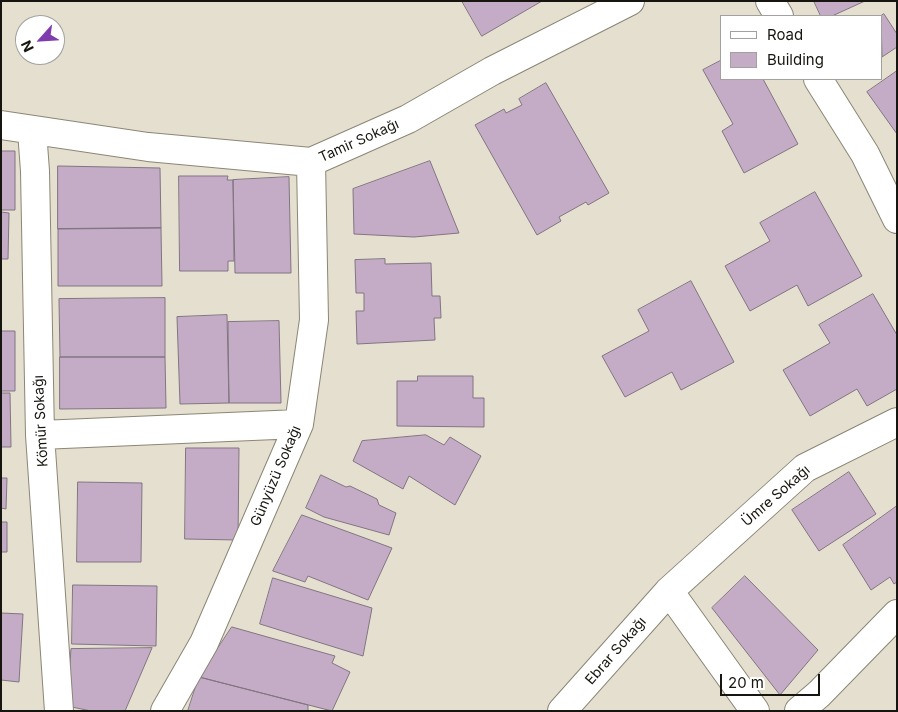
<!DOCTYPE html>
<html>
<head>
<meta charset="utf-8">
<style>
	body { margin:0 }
	#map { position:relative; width:898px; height:712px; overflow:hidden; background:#e4dfce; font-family:Inter,sans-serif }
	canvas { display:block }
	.frame { position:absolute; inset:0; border:2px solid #17150f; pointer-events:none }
	.legend { position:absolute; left:720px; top:15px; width:162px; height:65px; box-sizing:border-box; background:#fff; border:1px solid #a2a19f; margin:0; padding:6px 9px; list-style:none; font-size:15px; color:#17150f }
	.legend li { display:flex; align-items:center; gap:10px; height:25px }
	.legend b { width:25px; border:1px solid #a2a19f }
	.north { position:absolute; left:15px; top:15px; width:50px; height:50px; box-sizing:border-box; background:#fff; border:1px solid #a2a19f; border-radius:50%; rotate:244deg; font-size:14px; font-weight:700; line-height:20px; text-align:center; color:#17150f }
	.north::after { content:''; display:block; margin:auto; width:18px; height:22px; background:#803caf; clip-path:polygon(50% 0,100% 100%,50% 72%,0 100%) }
	.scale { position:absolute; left:720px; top:674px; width:100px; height:22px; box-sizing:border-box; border:2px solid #17150f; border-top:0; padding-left:6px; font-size:15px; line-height:18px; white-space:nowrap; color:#17150f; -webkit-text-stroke:4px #fff; paint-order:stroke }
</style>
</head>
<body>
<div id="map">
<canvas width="898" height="712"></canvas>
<div class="frame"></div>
<ul class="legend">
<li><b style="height:6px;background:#fff"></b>Road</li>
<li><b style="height:14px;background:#c4acc6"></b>Building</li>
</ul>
<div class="north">N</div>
<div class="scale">20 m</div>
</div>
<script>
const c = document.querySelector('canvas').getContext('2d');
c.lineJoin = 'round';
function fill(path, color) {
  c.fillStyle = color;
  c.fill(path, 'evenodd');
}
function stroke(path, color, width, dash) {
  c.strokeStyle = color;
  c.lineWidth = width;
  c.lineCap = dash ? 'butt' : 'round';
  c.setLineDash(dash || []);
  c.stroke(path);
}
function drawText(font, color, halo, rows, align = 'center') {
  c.font = font + ' Inter,sans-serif';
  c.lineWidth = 4;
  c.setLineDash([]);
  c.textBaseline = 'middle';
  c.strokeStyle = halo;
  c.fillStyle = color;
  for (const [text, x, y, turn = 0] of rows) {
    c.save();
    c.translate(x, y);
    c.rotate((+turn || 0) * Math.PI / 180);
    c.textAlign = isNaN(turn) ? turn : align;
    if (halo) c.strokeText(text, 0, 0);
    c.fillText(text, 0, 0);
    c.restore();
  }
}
const building = new Path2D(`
	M 462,1 L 542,1 L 482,36 Z
	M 814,1 L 865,1 L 832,16 L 821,16 Z
	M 884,14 L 897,34 L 897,47 L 882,57 L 881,16 Z
	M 722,60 L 722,79 L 763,79 L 798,144 L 744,173 L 722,131 L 733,124 L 703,70 Z
	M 897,71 L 897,134 L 867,92 Z
	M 546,83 L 609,193 L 588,205 L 586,202 L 559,217 L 561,221 L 537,235 L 475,125 L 504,109 L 506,113 L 522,105 L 519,99 Z
	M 1,151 L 15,151 L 15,210 L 1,210 Z
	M 430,161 L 459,233 L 414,237 L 354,234 L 353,189 Z
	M 58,166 L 160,168 L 161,228 L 58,229 Z
	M 179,176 L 228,176 L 227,180 L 233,180 L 234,261 L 228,261 L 228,271 L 180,271 Z
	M 289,177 L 291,273 L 235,273 L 233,180 Z
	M 815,192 L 862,276 L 808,306 L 797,285 L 750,311 L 725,266 L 770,241 L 760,223 Z
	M 1,212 L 9,213 L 8,259 L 1,259 Z
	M 161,228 L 162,286 L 58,286 L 58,229 Z
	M 385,259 L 385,264 L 431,263 L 432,296 L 440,296 L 441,318 L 434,318 L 435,340 L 357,344 L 356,311 L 364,311 L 364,293 L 356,293 L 355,260 Z
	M 691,281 L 734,362 L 681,390 L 672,372 L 625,397 L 602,356 L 649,331 L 638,310 Z
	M 873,294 L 897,335 L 897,389 L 867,406 L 857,389 L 810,416 L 783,370 L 830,343 L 819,325 Z
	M 165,298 L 165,357 L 60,357 L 59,299 Z
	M 227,315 L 229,403 L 180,404 L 177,317 Z
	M 279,321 L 281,403 L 229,403 L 228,322 Z
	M 1,331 L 15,331 L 15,391 L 1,391 Z
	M 60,357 L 165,357 L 166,408 L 60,409 Z
	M 418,376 L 473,376 L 473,398 L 484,398 L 484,427 L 397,426 L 397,381 L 417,381 Z
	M 1,393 L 10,393 L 11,447 L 1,447 Z
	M 426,435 L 444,445 L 450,437 L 481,456 L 455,505 L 409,476 L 403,489 L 353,461 L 362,441 Z
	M 186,448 L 239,448 L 238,540 L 185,539 Z
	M 849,472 L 876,514 L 819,551 L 792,510 Z
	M 321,475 L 346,487 L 350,486 L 377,499 L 379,505 L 396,513 L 389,535 L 324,517 L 306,508 Z
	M 1,478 L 7,478 L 6,509 L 1,508 Z
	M 78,482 L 142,483 L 141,562 L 77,562 Z
	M 897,506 L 897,582 L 894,584 L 890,577 L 871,590 L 843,545 Z
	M 302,515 L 392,548 L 368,600 L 308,576 L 305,582 L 273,571 Z
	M 1,522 L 7,522 L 7,552 L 1,552 Z
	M 745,576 L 818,650 L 780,695 L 712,608 Z
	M 273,578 L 372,608 L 363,656 L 260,624 Z
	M 73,585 L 157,586 L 156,646 L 72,644 Z
	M 1,613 L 23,614 L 19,682 L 1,680 Z
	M 232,627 L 335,656 L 332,663 L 350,672 L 332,711 L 199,677 Z
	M 152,648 L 125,711 L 91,711 L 67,706 L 71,649 Z
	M 199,677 L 308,705 L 308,711 L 188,711 Z`);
fill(building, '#c4acc6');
stroke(building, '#817582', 1);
const minor = new Path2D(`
	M 770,1 L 779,16
	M 818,79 L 865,154 L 897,219
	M 1,125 L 148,147 L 311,162 L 408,119 L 492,71 L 630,1
	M 32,131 L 35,171 L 40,435 L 59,711
	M 40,435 L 299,424
	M 669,591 L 755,711
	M 165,711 L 204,643 L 299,424 L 314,320 L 311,162
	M 562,711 L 669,591 L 805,468 L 897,422
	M 799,711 L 819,694 L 897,614`);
stroke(minor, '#8b8676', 30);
stroke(minor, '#fff', 28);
drawText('14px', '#17150f', '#fff', [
	["Tamir Sokağı",359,141,-24],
	["Kömür Sokağı",41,421,-93],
	["Günyüzü Sokağı",276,476,-67],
	["Ümre Sokağı",776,496,-41],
	["Ebrar Sokağı",616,651,-49]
]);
</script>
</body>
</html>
